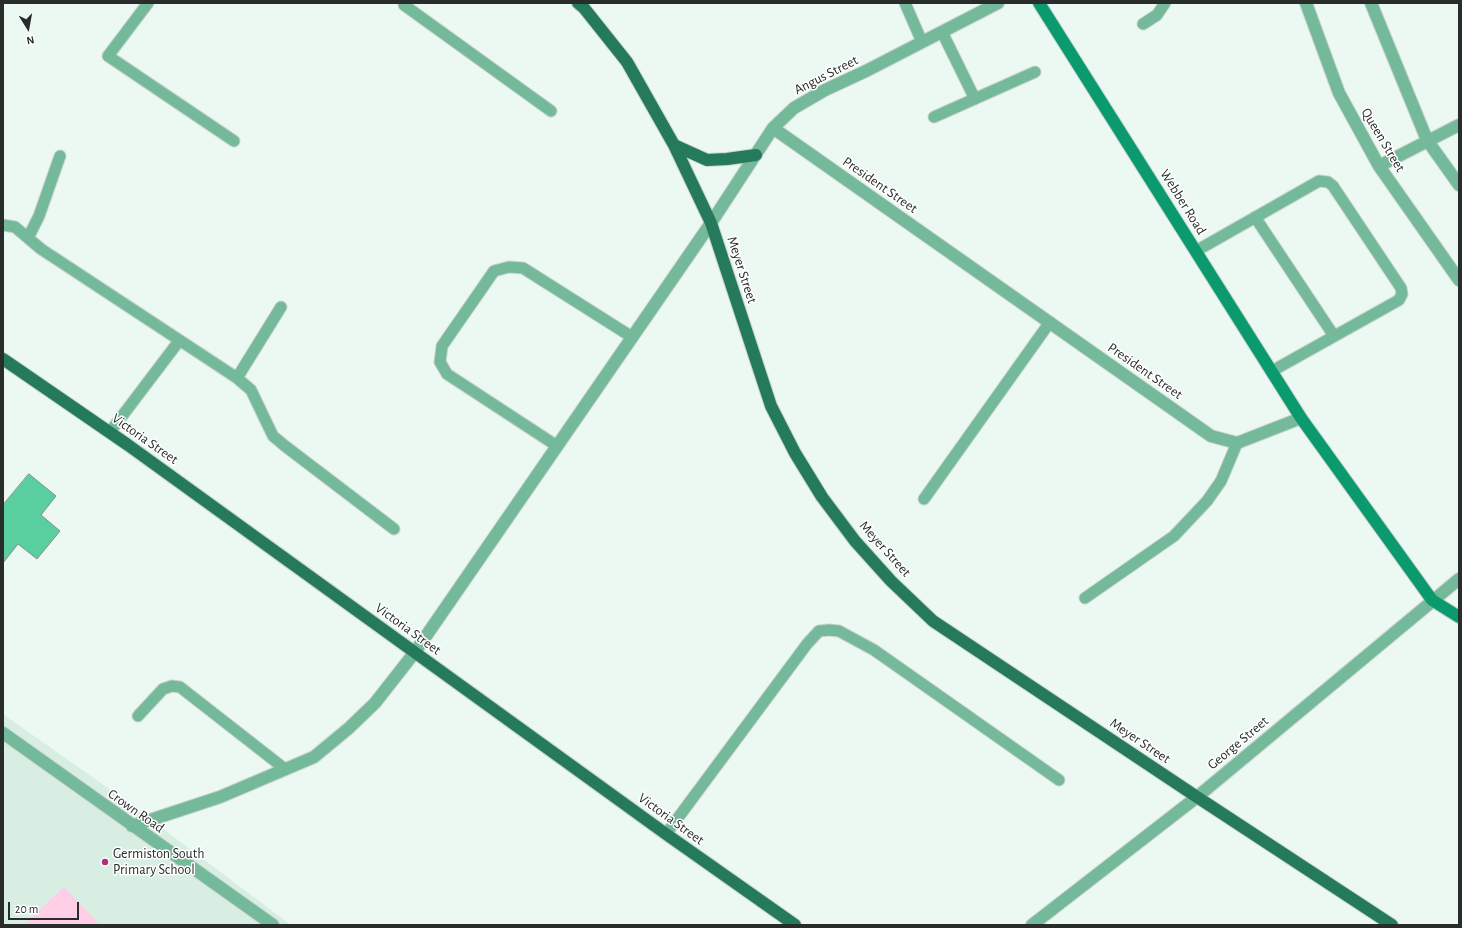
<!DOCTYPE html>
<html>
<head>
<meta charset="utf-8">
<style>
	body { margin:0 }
	#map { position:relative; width:1462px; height:928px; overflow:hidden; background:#ecf9f2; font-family:"Alegreya Sans",sans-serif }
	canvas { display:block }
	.frame { position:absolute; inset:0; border:4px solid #282c2a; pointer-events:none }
	.north { position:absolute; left:8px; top:8px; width:40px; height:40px; -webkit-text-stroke:3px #fff; paint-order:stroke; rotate:169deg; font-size:11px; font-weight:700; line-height:16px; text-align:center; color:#282c2a }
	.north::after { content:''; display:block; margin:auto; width:14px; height:18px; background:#282c2a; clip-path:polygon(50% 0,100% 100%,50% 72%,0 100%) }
	.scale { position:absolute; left:8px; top:902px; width:71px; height:18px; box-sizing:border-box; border:2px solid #282c2a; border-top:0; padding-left:5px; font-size:12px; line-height:14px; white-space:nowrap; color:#282c2a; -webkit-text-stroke:3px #fff; paint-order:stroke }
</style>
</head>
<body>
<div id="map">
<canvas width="1462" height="928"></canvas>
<div class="frame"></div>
<div class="north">N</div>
<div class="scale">20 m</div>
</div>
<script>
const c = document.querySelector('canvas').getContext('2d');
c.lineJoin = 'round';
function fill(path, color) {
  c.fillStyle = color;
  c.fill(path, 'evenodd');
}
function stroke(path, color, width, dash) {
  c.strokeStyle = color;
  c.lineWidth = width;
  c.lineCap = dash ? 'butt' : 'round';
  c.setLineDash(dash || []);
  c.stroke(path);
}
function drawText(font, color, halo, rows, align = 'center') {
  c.font = font + ' "Alegreya Sans",sans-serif';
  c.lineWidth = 3;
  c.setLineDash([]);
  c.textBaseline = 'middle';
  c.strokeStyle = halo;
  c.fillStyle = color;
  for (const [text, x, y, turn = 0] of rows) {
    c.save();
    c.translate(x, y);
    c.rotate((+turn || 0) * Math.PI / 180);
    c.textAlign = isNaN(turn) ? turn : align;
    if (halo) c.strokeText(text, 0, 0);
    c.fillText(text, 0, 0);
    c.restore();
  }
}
fill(new Path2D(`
	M 3,714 L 122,798 L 291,925 L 3,925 Z`), '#d9eee3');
fill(new Path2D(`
	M 64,887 L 100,925 L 24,925 Z`), '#fecfe6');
const building = new Path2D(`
	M 29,474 L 56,496 L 41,515 L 60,531 L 37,559 L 18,544 L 3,563 L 3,505 Z`);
fill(building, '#59cfa0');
stroke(building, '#85908b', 1);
const lane = new Path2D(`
	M 148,3 L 108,56 L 234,141
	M 905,3 L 922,42
	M 404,5 L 551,111
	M 1143,24 L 1157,15 L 1165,3
	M 942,32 L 975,99
	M 934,117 L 1035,72
	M 60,156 L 39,216 L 28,238 L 41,249 L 237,378 L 251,390 L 273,436 L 285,446 L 394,529
	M 1255,217 L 1334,336
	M 3,225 L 15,227 L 28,238
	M 1196,251 L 1319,181 L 1328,182 L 1333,186 L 1401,288 L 1402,294 L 1399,300 L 1272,371
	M 237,378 L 281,307
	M 110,432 L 179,341
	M 557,446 L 447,374 L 440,362 L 442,346 L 494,271 L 509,267 L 523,268 L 632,337
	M 924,499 L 1050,322
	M 1085,598 L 1174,536 L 1207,501 L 1221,481 L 1237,443
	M 138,716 L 163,689 L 172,686 L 180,687 L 285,769
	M 666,834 L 807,644 L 819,631 L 829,630 L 839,631 L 874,650 L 1059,780`);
const street = new Path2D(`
	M 1306,3 L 1339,93 L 1379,166 L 1459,280
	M 1371,3 L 1427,140 L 1459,185
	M 773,128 L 1211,436 L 1237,443 L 1301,418
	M 1379,166 L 1459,125
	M 3,733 L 273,925
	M 132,826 L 220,797 L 314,757 L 349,728 L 375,703 L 415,652 L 711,223 L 773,128 L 794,108 L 825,90 L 866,71 L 998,3
	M 1032,925 L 1197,797 L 1459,579`);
const secondary = new Path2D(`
	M 1039,3 L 1301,418 L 1432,600 L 1459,617`);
const primary = new Path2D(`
	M 578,3 L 584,8 L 627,62 L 674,145 L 711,223 L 771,406 L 795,453 L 822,497 L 855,541 L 891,581 L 933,621 L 1197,797 L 1392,925
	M 674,145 L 707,160 L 727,159 L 756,155
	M 3,359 L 128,445 L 666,834 L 795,925`);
stroke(lane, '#c9d4ce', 13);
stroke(street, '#c9d4ce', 14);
stroke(secondary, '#c9d4ce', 14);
stroke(primary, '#c9d4ce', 14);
stroke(lane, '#74b99a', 11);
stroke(street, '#74b99a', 12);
stroke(secondary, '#0a9a6e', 12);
stroke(primary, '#247a5a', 12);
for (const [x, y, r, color] of [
	[105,862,4,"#ad2e7c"]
]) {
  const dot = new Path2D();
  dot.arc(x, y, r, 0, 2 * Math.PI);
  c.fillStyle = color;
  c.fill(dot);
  stroke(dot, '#fff', 1.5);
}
drawText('14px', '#282c2a', '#fff', [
	["Angus Street",826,75,-27],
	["Queen Street",1383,140,59],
	["President Street",880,185,35],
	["Webber Road",1183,202,58],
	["Meyer Street",742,270,72],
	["President Street",1145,371,35],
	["Victoria Street",145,439,35],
	["Meyer Street",885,549,48],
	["Victoria Street",408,629,36],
	["Meyer Street",1140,741,34],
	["George Street",1238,743,-40],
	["Crown Road",136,811,35],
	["Victoria Street",671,819,36]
]);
drawText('14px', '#282c2a', '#fff', [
	["Germiston South",113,854],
	["Primary School",113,870]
], 'left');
</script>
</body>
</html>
